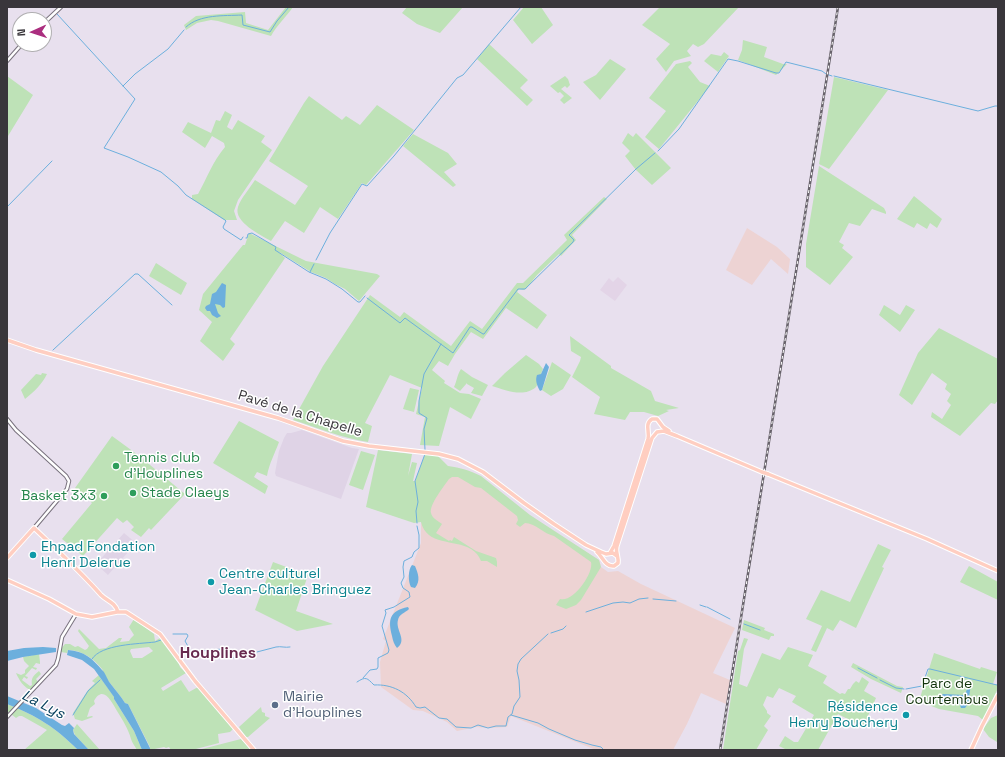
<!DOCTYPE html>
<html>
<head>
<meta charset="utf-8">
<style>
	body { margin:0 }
	#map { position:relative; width:1005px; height:757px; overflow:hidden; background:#e8e0ee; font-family:"Space Grotesk",sans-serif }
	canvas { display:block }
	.frame { position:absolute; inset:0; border:8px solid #39363b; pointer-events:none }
	.north { position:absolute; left:12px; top:12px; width:40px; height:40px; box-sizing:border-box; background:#fff; border:1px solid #b0afb1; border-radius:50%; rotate:267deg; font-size:11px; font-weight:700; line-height:16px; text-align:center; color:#39363b }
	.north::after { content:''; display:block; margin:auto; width:14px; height:18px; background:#ab2e7f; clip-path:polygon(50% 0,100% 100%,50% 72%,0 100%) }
</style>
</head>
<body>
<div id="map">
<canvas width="1005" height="757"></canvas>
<div class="frame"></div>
<div class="north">N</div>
</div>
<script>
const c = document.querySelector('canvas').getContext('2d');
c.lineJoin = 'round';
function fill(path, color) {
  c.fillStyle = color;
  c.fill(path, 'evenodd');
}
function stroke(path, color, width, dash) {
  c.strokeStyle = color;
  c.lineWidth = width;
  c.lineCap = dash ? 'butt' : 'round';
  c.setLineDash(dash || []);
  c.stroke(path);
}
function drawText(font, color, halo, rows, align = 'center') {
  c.font = font + ' "Space Grotesk",sans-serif';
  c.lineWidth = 3;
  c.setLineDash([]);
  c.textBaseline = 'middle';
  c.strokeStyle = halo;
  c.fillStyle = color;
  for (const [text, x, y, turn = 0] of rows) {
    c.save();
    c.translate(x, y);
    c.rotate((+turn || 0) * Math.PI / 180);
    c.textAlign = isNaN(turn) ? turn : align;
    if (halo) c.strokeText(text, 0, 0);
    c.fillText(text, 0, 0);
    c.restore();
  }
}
fill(new Path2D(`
	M 618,277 L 627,285 L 615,301 L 600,290 L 609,278 L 613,282 Z`), '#e3d4e7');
fill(new Path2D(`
	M 747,228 L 777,247 L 790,259 L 788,274 L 771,259 L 752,285 L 726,270 Z
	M 448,466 L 599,560 L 601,567 L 608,572 L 618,571 L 641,584 L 735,628 L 713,673 L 730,680 L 726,704 L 701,693 L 687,724 L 673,750 L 596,750 L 511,716 L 507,727 L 489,728 L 476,727 L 457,731 L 447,722 L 423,711 L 413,710 L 381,687 L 380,662 L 386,641 L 383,639 L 421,543 L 421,522 Z`), '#edd3d3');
fill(new Path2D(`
	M 302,430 L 352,448 L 359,449 L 341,499 L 276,476 L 275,473 L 279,451 L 284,438 L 287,433 L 291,433 Z
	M 124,533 L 136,543 L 108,575 L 96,564 Z`), '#dfd3e6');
fill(new Path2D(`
	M 286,7 L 293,7 C 286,17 277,25 271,36 L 218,21 L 211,20 L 197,23 L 186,30 L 184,25 L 196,16 L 245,12 L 246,23 L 268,30 Z
	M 407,7 L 463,7 L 440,33 L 417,24 L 402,13 Z
	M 524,7 L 541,7 L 553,25 L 532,44 L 513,20 Z
	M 660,7 L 739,7 L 704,44 L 698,47 L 693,44 L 687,51 L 691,56 L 674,61 L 666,72 L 656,59 L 670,44 L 642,25 Z
	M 743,40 L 767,47 L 764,57 L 783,64 L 787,64 L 776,75 L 738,60 L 742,50 Z
	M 489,44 L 528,80 L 520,88 L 533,100 L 527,106 L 477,59 Z
	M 724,52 L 729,56 L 718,72 L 704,61 L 711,54 L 721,56 Z
	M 610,59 L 626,69 L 600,100 L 583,82 L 596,75 Z
	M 690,61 L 692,63 L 688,67 L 700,82 L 710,86 L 659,149 L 645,137 L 666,111 L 649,98 L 676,64 Z
	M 7,76 L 33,95 L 8,136 L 7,135 Z
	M 565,76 L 568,79 L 570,85 L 567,88 L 565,86 L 561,89 L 572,98 L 564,104 L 560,100 L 564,96 L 560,92 L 558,93 L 550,86 Z
	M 834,77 L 888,90 L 829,169 L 819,164 Z
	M 309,96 L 342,120 L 346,116 L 360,125 L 377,105 L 414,130 L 366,185 L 362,183 L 338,219 L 320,207 L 304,233 L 285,221 L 271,241 C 261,235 233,222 238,207 C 241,198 250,188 255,180 L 295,205 L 308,186 L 269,161 L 304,103 Z
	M 225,111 L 232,115 L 227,127 L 232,130 L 238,120 L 265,136 L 261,142 L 272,150 L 238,200 L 234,211 L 237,220 L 224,220 L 192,199 L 192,195 L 198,194 C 207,178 213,161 225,147 L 224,143 L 212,136 L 205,148 L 182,132 L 188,122 L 211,133 L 216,120 L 220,121 Z
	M 628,133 L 633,137 L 636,133 L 671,168 L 652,185 L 636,170 L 625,156 L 630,151 L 622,143 Z
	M 413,134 L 448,153 L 457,164 L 444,172 L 456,185 L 453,187 L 403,146 Z
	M 819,166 L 884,208 L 886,212 L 886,214 L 872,209 L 860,226 L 849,223 L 839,242 L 844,245 L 842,248 L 853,257 L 830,285 L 806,267 L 806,244 Z
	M 914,196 L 942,219 L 937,228 L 930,223 L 927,229 L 917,223 L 914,228 L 897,219 Z
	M 604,197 L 607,199 L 572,235 L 576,240 L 561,256 L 559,254 L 537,275 L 526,289 L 523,290 L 519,289 L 517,292 L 547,315 L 537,329 L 506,308 L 483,339 L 471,332 L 455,354 L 448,366 L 439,361 L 432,370 L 445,381 L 444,383 L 460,393 L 469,394 L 481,399 L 471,419 L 450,407 L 439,446 L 420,445 L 425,417 L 416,414 L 422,388 L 390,375 L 365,423 L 372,426 L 368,442 C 342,438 318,428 293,420 L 323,366 L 370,295 L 400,317 L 404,312 L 451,346 L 470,321 L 482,329 L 517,283 L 523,283 L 567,240 L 564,235 Z
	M 249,233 L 306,261 L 377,274 L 380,276 L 359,301 L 345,289 L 335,284 L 326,278 L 311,272 L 279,252 L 285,258 L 230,339 L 235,344 L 223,361 L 200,341 L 212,322 L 199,310 L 203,294 L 243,245 L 245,245 Z
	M 156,263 L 187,283 L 181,295 L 149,276 Z
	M 884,305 L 900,315 L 906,305 L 915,310 L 900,332 L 879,315 Z
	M 939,328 L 998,359 L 998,400 L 995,404 L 991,403 L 960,436 L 931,417 L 932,412 L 942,419 L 951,405 L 947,401 L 951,394 L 945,389 L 947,384 L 932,373 L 912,405 L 899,395 L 918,353 Z
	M 570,336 L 611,366 L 611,368 L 651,391 L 655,401 L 679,408 L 666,410 L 669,411 L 658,416 L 644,412 L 630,412 L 625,420 L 594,414 L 600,397 L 572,377 L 580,361 L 581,357 L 571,351 Z
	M 526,355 L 539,364 L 543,369 C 541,373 538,385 536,387 C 524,398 505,390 492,386 L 505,373 Z
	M 552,362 L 571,375 L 563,389 L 551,396 L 542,390 Z
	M 461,369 L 472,377 L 488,385 L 482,396 L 471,393 L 474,388 L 467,384 L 467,383 L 460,391 L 454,387 C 457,381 457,375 461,369 Z
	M 42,373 L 47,374 C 42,384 34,392 25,399 L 21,390 L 36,374 L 41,375 Z
	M 410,388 L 419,390 L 414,412 L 403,409 Z
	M 239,421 L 279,442 C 275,453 269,464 267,476 L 257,472 L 254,477 L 268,486 L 265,494 L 213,463 Z
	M 112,436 L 138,455 L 185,494 L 151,530 L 149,528 L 141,537 L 131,530 L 134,527 L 127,520 L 123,523 L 117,518 L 83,556 L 62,539 L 92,503 L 75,488 Z
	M 378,450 L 412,454 L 408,476 L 412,462 L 417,463 L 413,481 L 415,481 L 425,454 L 438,456 L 448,466 C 461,468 469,470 481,476 L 530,515 L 599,560 L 601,567 L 581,600 L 576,605 L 566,609 L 556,605 L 560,599 C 573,603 594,573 591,562 L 554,536 C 544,534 535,523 525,523 L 520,527 L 516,524 L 518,520 L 517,516 L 481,488 L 475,487 L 458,477 L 452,477 L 449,479 C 444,486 429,505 431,513 C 432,518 438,521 442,524 L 436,533 L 449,541 L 450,540 L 452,541 L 454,537 L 476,551 L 496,558 L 497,562 L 497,567 L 487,561 L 481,561 C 479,556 476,552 471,549 C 454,539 427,546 421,522 L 414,523 L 366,507 Z
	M 361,451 L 375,455 L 363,490 L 349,485 Z
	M 878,544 L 891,550 L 882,567 L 884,568 L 856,628 L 840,620 L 833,631 L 827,628 L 816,652 L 811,650 L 822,626 L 806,619 L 821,590 L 850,602 Z
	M 273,562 L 308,575 L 296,611 L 333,624 L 297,631 L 255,610 Z
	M 969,566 L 998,582 L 998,600 L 960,582 Z
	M 134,619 L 154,634 L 155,641 L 160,638 L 178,661 L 180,667 L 186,673 L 161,688 L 163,691 L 181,680 L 189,692 L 198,687 L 233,729 L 230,732 L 218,734 L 219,743 L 192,750 L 171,750 L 169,747 L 166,748 L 164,747 L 150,750 L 150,747 L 128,704 L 125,703 C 121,696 115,690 110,683 C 108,681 106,678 104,676 C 104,675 103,670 102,669 C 94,659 82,650 68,650 L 67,653 L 61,652 L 61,649 L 65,644 L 70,644 L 75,647 L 78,646 L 85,650 L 87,649 L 89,646 L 78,631 L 79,629 L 99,649 L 106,648 L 119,638 L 122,638 L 120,642 L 129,641 L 131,638 L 134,635 L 129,627 ZM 149,647 L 153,651 L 142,658 L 133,658 L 130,651 L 131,649 Z
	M 744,620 L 765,628 L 764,630 L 774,634 L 774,636 L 771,636 L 769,640 L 742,630 Z
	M 744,638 L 748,639 L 744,649 L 739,684 L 747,687 L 762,653 L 780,660 L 788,647 L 813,655 L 808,666 L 827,676 L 823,683 L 840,694 L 842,693 L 845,694 L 848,689 L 850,689 L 853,684 L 856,681 L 859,683 L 862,677 L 869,682 L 864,691 L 876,698 L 863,727 L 838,714 L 818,750 L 784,750 L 785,749 L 779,746 L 785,736 L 794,742 L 798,742 L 814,715 L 792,702 L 796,696 L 779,688 L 773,698 L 767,696 L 763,705 L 767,711 L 767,713 L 771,716 L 764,726 L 768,730 L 756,750 L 723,750 L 738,651 L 740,650 Z
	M 934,653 L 980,669 L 981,667 L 997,672 L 993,684 L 998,685 L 998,688 L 983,720 L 978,716 L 939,709 L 919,701 Z
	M 39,654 L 40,662 L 40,664 L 36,663 L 33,667 L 37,668 L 36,670 L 32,668 L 25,676 L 28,677 L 27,679 L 24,677 L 22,680 L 30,686 L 32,685 C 31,678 33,676 39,671 L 41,674 L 36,679 L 38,682 L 31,690 C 24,688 19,680 16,673 L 21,675 L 25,673 L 25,670 L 29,666 L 24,661 L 23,657 Z
	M 853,663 L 897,686 L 903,687 L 901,693 L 871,679 L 851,667 Z
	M 99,675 C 101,680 111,691 114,697 L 114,699 L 134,731 L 142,750 L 137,750 C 135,746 132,743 131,739 C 128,728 123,721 117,711 C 112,702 103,684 94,701 L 95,704 L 90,708 L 87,717 L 92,716 L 93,717 L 82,721 L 75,719 L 73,713 L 88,690 L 95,683 L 92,681 Z
	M 7,704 C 37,716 55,727 78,750 L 24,750 L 47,730 L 22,716 L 19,716 L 16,718 L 7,711 Z
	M 261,707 L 262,712 L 265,713 L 265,716 L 270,718 L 248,737 L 246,737 L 239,727 Z
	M 998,715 L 998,741 L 997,742 L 989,737 L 983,729 L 991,718 Z
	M 77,724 L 100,750 L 89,750 L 75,735 L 73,730 Z
	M 241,739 L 251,750 L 198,750 Z`), '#bee2b7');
fill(new Path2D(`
	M 222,283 L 226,285 L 225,307 L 223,308 L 220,305 L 215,304 L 218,313 L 221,316 L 217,318 L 212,315 L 210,311 L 207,311 L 205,308 L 206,306 L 210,304 L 212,294 L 216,292 Z
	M 546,363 L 549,367 L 542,390 L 540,391 C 537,386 535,380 537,375 L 541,374 Z
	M 412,565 L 415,566 C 418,573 421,581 415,588 L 411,587 C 408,582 408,569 412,565 Z
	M 408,607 L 409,609 C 405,613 399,614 398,620 C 395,630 408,640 397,648 C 394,644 393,641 392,636 C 388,620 389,611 408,607 Z
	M 43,647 L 56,648 L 56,652 L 23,657 L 7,661 L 7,651 L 24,648 Z
	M 68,650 C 84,651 93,659 102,670 C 105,672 107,679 110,683 C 115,690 121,696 125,703 L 128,704 L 150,748 L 150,750 L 142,750 L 134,731 L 114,699 L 114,697 L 94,669 L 82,660 L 67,655 Z
	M 969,683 L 971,684 L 968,704 L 965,708 L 961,708 L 959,702 L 953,700 L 946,699 L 943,705 L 941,704 L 942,695 L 943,694 L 965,695 Z
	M 7,696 L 36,708 L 62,725 L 65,726 L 69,723 L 74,728 L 73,730 L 74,734 L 89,750 L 78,750 C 55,727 37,716 7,704 Z`), '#6cafdd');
stroke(new Path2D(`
	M 57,14 L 135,99 L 104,148 L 128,157 L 161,172 L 178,186 L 186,195 L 225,220 L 226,221 L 223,227 L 224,229 L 241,240 L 243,237
	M 186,27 C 200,14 224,16 242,15 L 243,25 L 270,32 L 277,21 L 289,7
	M 834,76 L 978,111 L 995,106 L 998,106
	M 123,86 L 135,74 L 168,49 L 184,30
	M 658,151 L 679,129 L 728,59 L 738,61 L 776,73 L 779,73 L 786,62 L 822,71 L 826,74 L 832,76
	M 7,207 L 52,161
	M 246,238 L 247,238 L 248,234 L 252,233 L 276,247 L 275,250 L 309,272 L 326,279 L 342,289 L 358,302 L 360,302 L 365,296
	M 316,260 L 330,233 L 362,184 L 367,186 L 394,156 L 457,78 L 463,75 L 521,7
	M 310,272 L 314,264
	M 367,298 L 400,323 L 405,318 L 453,353 L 470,327 L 472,327 L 483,334 L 484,334 L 518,289 L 525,289 L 573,242 L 574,240 L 569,235 L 570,234 L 636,169 L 655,153
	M 53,350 L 135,274 L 138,274 L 172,305
	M 425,450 L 424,429 L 427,418 L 419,413 L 419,401 L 424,374 L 441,344
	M 417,523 L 416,511 L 418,502 L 415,481 L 425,454
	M 653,599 L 676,601
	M 700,605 L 706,607
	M 707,607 L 730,619
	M 586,612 L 613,603 L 623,602 L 630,603 L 639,599 L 648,598
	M 744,624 L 760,630
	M 551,633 L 563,629 L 566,626
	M 173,634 L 187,634 L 188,636 L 185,641 L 190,650 L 194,653 L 200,651 L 222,649 L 228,656 L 234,658 L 276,647 C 281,646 285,648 290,647
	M 92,659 C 101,644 139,644 155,642 L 161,640
	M 858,668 L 877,678
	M 363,678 L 370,670 L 377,669 L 378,667 L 378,658 L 388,653 L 389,650 L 382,626 L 386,613 L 385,610 L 394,607 L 410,597 L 409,592 L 403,588 L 401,583 L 404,577 L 403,567 L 404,561 L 412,557 L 414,552 L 419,548 L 419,535 L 417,526
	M 880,680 L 896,688 L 904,689
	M 357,682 C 366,676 367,678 374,685 C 392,684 407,692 416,707 L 420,708 L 425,707 L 439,718 L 447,719 L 456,727 L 471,728 L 478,725 L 488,728 L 496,726 L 506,726 L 508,717 L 512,714 L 514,706 L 520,697 L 519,680 L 517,671 L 518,664 L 521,659 L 548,634
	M 906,689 L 922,686 L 928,669 L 930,669 L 997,685
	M 73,715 L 88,691 L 100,680
	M 511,715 L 538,723 L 549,729 L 575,740 L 592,745 L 601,747 L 603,749`), '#6cafdd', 1);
const minor = new Path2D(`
	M 44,23 L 61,7
	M 7,61 L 22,44
	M 7,419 L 16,430 L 66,476 L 69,481 L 67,489 L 34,528
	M 7,717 L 56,665 L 58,659 L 62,637 L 76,614`);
const major = new Path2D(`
	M 7,340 L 36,350 L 278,418 L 343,441 L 369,446 L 439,454 L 458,459 L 483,472 L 524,503 L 554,524 L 586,545 L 601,552 L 606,554 L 613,553 L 617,556
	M 768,474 L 927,539 L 998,571
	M 597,552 C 603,557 605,567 614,566 L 618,563 C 619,557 615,552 617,546 L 652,438 L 657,432 L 664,431 L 677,436 L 762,472
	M 610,553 L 614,546 L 648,439 C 650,432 644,424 652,419 L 657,419 L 663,427 L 669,431
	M 7,558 L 34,528 C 57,550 80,571 101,595 C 107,601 115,602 118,612
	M 7,580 L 49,599 L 76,614 L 92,617 L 117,612 L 126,612 L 160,634 L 195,681 L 254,750
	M 971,750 L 982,726 L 998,695`);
stroke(minor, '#79727e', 4.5);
stroke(major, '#fff', 5.5);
stroke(minor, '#fff', 2.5);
stroke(major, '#ffcec1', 3.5);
const rail = new Path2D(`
	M 720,750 L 838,7`);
stroke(rail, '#67626a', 2.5);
stroke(rail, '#fff', 1, [3]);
const majorBridge = new Path2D(`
	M 762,472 L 768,474`);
stroke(majorBridge, '#fff', 5.5, []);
stroke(majorBridge, '#ffcec1', 3.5);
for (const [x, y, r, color] of [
	[116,466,4,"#2e9e5b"],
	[133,493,4,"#2e9e5b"],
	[104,496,4,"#2e9e5b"],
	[33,555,4,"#0f9aa8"],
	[211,582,4,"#0f9aa8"],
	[275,705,4,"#5c6f8a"],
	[906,715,4,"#0f9aa8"]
]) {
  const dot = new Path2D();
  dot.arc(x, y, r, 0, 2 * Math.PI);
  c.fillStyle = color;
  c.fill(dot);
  stroke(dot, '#fff', 1.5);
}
drawText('14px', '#39363b', '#fff', [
	["Pavé de la Chapelle",300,414,17]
]);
drawText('14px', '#27864d', '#fff', [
	["Tennis club",124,458],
	["d'Houplines",124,474],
	["Stade Claeys",141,493],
	["Basket 3x3",96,496,"right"]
], 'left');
drawText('14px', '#0d838f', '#fff', [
	["Ehpad Fondation",41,547],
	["Henri Delerue",41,563],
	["Centre culturel",219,574],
	["Jean-Charles Bringuez",219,590],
	["Résidence",898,707,"right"],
	["Henry Bouchery",898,723,"right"]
], 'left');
drawText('14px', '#11330b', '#fff', [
	["Parc de",947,684],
	["Courtembus",947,700]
]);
drawText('14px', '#4e5e75', '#fff', [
	["Mairie",283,697],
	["d'Houplines",283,713]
], 'left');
drawText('italic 15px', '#043d5c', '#fff', [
	["La Lys",43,705,27]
]);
drawText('bold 16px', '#682a4f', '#fff', [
	["Houplines",218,654]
]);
</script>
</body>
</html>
